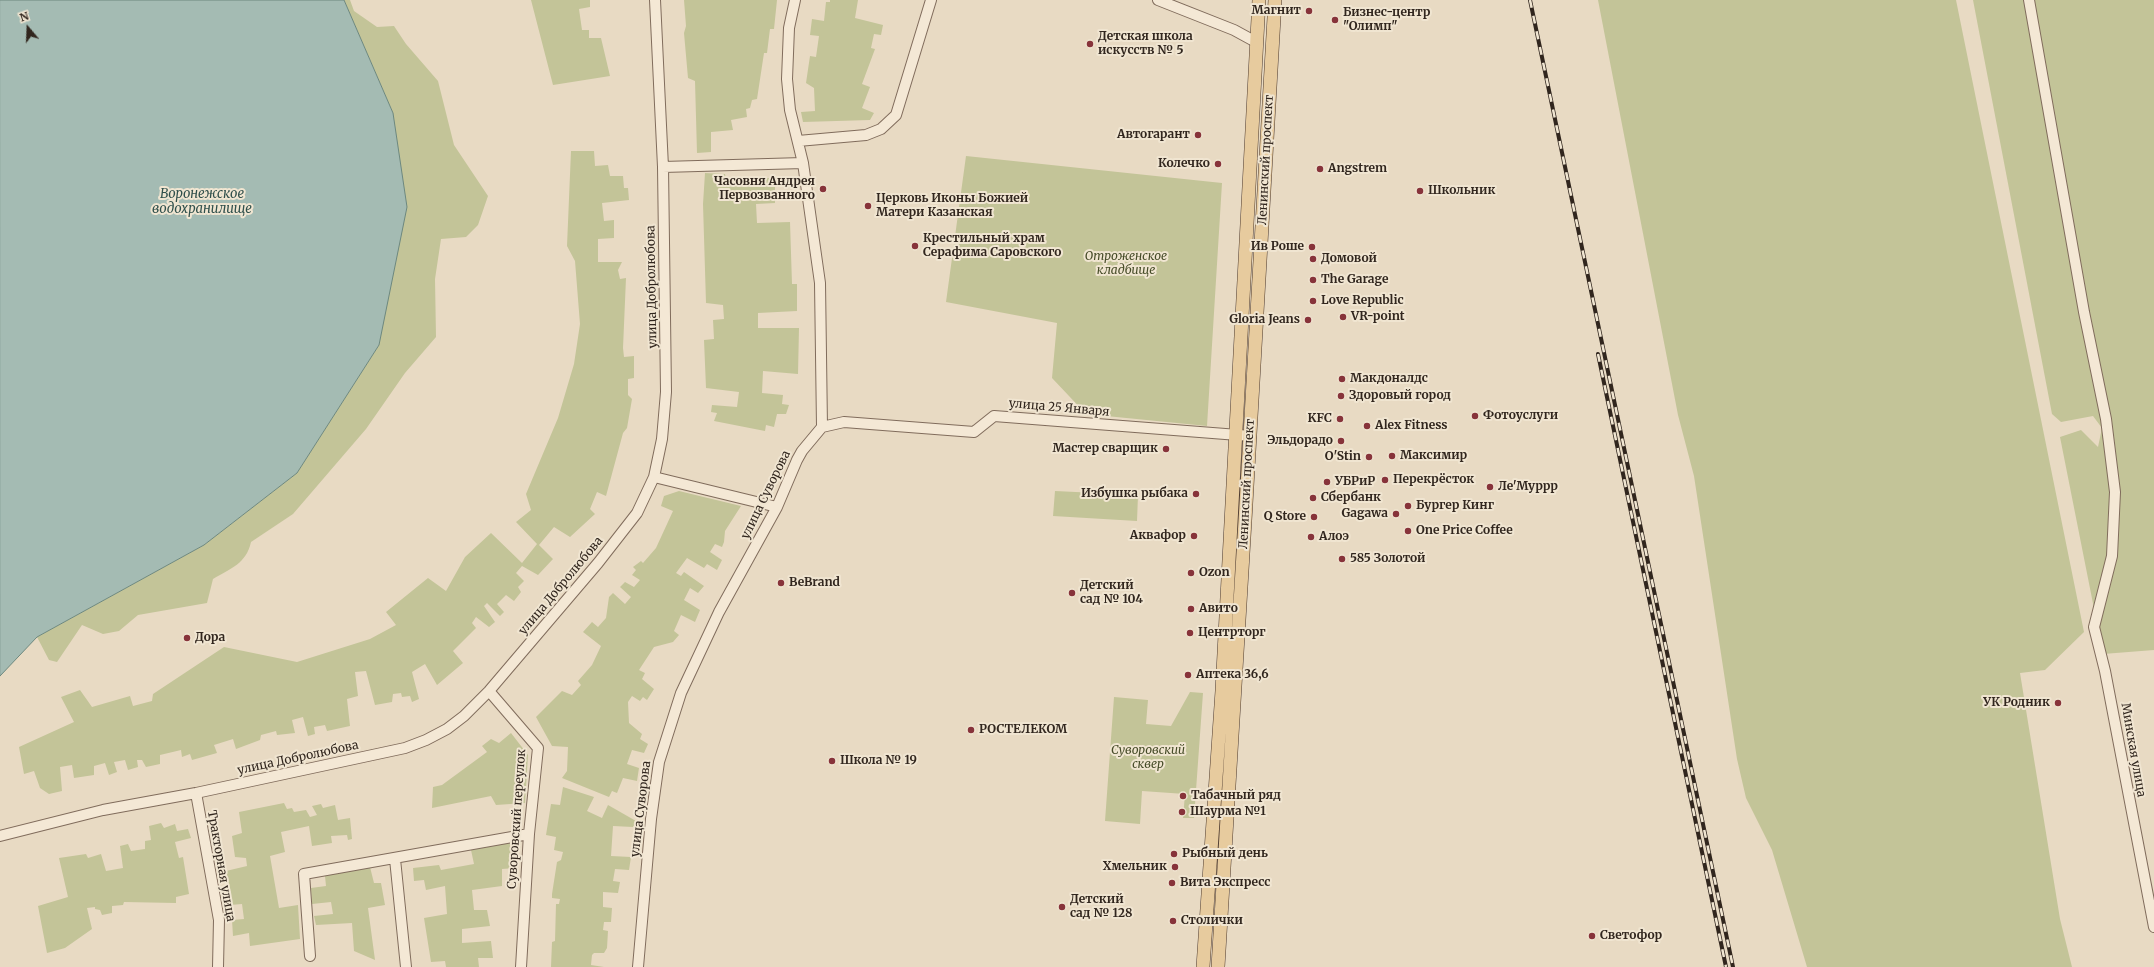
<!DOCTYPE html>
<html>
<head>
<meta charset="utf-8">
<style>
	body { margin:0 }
	#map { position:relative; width:2154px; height:967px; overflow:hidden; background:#e8dac3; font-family:Merriweather,serif }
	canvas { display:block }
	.north { position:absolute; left:8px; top:8px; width:40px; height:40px; -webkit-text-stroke:3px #f0e5d1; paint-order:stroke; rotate:341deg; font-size:11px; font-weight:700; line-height:16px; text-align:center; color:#31261e }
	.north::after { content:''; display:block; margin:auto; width:14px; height:18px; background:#31261e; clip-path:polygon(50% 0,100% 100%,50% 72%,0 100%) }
</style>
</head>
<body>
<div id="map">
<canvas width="2154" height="967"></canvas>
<div class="north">N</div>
</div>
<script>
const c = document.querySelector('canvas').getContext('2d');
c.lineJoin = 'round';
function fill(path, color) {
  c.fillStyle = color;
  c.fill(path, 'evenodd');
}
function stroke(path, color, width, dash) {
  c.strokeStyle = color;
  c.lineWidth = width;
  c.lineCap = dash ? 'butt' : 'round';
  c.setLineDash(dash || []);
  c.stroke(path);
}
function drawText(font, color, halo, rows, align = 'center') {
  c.font = font + ' Merriweather,serif';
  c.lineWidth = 4;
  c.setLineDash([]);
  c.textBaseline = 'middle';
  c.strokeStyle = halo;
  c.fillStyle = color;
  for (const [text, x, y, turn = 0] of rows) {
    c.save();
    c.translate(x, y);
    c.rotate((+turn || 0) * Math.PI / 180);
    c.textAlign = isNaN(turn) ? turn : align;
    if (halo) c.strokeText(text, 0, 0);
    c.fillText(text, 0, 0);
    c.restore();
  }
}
fill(new Path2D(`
	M 344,0 L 350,0 L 354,11 L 377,27 L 394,26 L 406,44 L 438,81 L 454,145 L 488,196 L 478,225 L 466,237 L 441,239 L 435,279 L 436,337 L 405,373 L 366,429 L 293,514 L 251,542 C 246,564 231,568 213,579 L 207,603 L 138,615 L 119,631 L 103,634 L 82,625 L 57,662 L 49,660 L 37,637 L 204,545 L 297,473 L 379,345 L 393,113 Z
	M 531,0 L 590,0 L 590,7 L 579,9 L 582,30 L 589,30 L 589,38 L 601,38 L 610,76 L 553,85 Z
	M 684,0 L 777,0 L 774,29 L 770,29 L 767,53 L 764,53 L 757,99 L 752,100 L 750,108 L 746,109 L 747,117 L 731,120 L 733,130 L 711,132 L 711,152 L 697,153 L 695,81 L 688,78 L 684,33 L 686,26 Z
	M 830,0 L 858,0 L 855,18 L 883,25 L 881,35 L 874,34 L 871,48 L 875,49 L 862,84 L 870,87 L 862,108 L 874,113 L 870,120 L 803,122 L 801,112 L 815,111 L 814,88 L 806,83 L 810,56 L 816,57 L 819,36 L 810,35 L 812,19 L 824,21 L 826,2 L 830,2 Z
	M 1598,0 L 1956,0 L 2084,632 L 2045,670 L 2020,673 L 2060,919 L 2072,967 L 1807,967 L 1772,850 L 1746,798 L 1737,759 L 1694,476 L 1678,415 Z
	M 1973,0 L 2154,0 L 2154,650 L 2103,654 L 2060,437 L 2081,430 L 2098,447 L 2102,428 L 2093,416 L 2061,422 L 2052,414 Z
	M 571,151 L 594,151 L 595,166 L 608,165 L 610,176 L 623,176 L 624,188 L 628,188 L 629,200 L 602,203 L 604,221 L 614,220 L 614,238 L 598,239 L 598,262 L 622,262 L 618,270 L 620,279 L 626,278 L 623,348 L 624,357 L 634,356 L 634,378 L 628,379 L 628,395 L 632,399 L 627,428 L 623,433 L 606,496 L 597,492 L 590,509 L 595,514 L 570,537 L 554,527 L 539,545 L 553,559 L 538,575 L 522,566 L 516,573 L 524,581 L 518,587 L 521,592 L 514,601 L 506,595 L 497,604 L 504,612 L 500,616 L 487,603 L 484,606 L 495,622 L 489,627 L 476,617 L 472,623 L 476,628 L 453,651 L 463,663 L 437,685 L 425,664 L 412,672 L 419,699 L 412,702 L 410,696 L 402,697 L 401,693 L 393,694 L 392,702 L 375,705 L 366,671 L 355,672 L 358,696 L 347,699 L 350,726 L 327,731 L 325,725 L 314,727 L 315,734 L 308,736 L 303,717 L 292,720 L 295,733 L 277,735 L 276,731 L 261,735 L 260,740 L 236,749 L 233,739 L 214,745 L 217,753 L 192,760 L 190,754 L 182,757 L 181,750 L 160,755 L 160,764 L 146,767 L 142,760 L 137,760 L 138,767 L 128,770 L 125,760 L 114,762 L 117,772 L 109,775 L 105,763 L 94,766 L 94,775 L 74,778 L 72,765 L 60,767 L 62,791 L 49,794 L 40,788 L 34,771 L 24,774 L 19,747 L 74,722 L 61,697 L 80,690 L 92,707 L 130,696 L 133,706 L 152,701 L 153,694 L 224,647 L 297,662 L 370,639 L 396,625 L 386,612 L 428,578 L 446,591 L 465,557 L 491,533 L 522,563 L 537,544 L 516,522 L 531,510 L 526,494 L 558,418 L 574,364 L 580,324 L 575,261 L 567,246 Z
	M 966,156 L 1222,183 L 1207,426 L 1086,414 L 1052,378 L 1057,323 L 946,302 Z
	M 705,173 L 725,174 L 727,185 L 750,185 L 752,178 L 775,178 L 775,203 L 756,204 L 757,223 L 790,222 L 792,284 L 797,284 L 797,311 L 758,313 L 758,328 L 799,328 L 798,374 L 763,371 L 762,393 L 783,395 L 782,404 L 789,405 L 786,414 L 777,414 L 774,427 L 766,425 L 765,431 L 714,421 L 717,413 L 711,412 L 712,405 L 737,407 L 739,392 L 706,388 L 704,340 L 714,339 L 713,320 L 724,319 L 723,305 L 706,303 L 703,204 Z
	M 679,491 L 741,506 L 725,531 L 724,542 L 722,547 L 715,544 L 710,552 L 722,560 L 717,570 L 707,564 L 704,568 L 687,558 L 676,573 L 681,576 L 684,572 L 704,586 L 698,593 L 690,588 L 684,600 L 700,610 L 695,622 L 681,615 L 674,631 L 679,635 L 673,642 L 654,647 L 639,670 L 645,673 L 642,679 L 654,689 L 647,700 L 643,697 L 640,701 L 632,696 L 628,702 L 629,723 L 642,734 L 640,739 L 648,744 L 644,753 L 632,750 L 627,764 L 639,768 L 637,781 L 623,778 L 617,793 L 612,791 L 609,797 L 562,778 L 567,771 L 568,747 L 552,746 L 536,717 L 562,691 L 572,695 L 581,685 L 578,681 L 592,665 L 601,646 L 583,632 L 592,622 L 598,627 L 606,618 L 609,597 L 613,593 L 625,604 L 631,597 L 620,587 L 625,582 L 634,587 L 640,580 L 632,575 L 636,570 L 633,567 L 641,561 L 643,563 L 656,548 L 673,511 L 661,506 L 664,496 Z
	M 1055,491 L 1138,495 L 1137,521 L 1053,516 Z
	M 1190,692 L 1203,693 L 1194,818 L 1183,818 L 1185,794 L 1142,791 L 1140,824 L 1105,821 L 1114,697 L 1148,700 L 1146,724 L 1171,726 Z
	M 511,733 L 528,755 L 525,803 L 496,805 L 491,796 L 432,808 L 433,787 L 442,785 L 487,752 L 482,746 L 491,739 L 499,743 Z
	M 563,787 L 594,797 L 587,811 L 602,818 L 608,805 L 636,821 L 633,827 L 613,826 L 611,856 L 631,857 L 629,870 L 615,869 L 613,881 L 620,882 L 618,893 L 603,892 L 603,907 L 612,908 L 611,922 L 604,922 L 603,930 L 608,931 L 607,948 L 604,953 L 594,953 L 592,955 L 591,965 L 604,967 L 551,967 L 552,942 L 555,941 L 556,904 L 559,904 L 560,899 L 552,898 L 552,894 L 557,862 L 561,860 L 563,852 L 554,850 L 556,837 L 546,835 L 551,804 L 560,805 Z
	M 284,803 L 287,809 L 292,808 L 294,812 L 306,810 L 310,817 L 317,815 L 312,806 L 321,804 L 323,808 L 335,805 L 338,820 L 350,818 L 352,839 L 348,840 L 347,835 L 331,836 L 332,843 L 312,846 L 309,826 L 281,832 L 285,852 L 270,856 L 279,908 L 298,905 L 300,939 L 250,946 L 249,933 L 233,936 L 232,920 L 244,919 L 242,904 L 230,905 L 226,871 L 247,866 L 246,858 L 235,857 L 232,836 L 242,833 L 239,812 Z
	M 161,823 L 164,828 L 175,824 L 177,831 L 188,829 L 191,838 L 175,842 L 179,858 L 183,857 L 189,894 L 176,897 L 176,903 L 124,902 L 123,905 L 112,906 L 112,913 L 102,915 L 100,910 L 95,909 L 95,907 L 87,908 L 92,929 L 65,948 L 47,953 L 38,906 L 68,897 L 59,858 L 86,854 L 88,858 L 101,854 L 106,871 L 123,868 L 120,846 L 128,844 L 131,851 L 145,849 L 145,841 L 151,840 L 149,826 Z
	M 521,841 L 515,868 L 502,869 L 502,886 L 472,890 L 474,910 L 487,910 L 490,926 L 462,929 L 462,943 L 491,941 L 493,958 L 478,958 L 479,967 L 446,967 L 445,961 L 431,962 L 424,918 L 447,914 L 445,886 L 426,890 L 424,880 L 414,881 L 413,868 L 439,865 L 441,870 L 474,864 L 471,850 Z
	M 370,867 L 374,883 L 381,883 L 385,905 L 368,908 L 375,960 L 354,951 L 352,923 L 316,925 L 314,916 L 333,914 L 331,902 L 312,904 L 311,888 L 326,886 L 325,876 Z`), '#c3c498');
const water = new Path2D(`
	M 0,0 L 344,0 L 393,113 L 407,207 L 379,345 L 297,473 L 204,545 L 37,637 L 0,676 Z`);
fill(water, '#a4bbb3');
stroke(water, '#6d887f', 1);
const minor = new Path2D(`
	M 1158,0 L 1234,30 L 1256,42
	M 2029,0 L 2084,312 L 2106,419 L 2115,492 L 2112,556 L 2094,627 L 2105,671 L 2154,927
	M 798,141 L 866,135 L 881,129 L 896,115 L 931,0
	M 663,167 L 803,163
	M 822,427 L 844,422 L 974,432 L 994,416 L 1251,436
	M 654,477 L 777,507
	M 489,691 L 538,748 L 529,834 L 521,967
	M 196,793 L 219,920 L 218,967
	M 0,836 L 103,810 L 196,793 L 405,748 L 426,740 L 447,729 L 464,716 L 489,691 L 598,563 L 637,513 L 654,477 L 662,439 L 666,392 L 663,167 L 655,0
	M 395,859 L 406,967
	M 310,956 L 304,874 L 529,834
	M 638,967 L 651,819 L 659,762 L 681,693 L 719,612 L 777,507 L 797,460 L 802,451 L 822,427 L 820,283 L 803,163 L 790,110 L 787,79 L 789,28 L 795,0`);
const major = new Path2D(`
	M 1203,967 L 1222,691 L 1259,0
	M 1218,967 C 1237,645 1258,322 1275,0`);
stroke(minor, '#806c5c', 12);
stroke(major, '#4e3b30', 14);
stroke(minor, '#f4e8d5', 10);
stroke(major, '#e7cb9e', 13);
const rail = new Path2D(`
	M 1530,0 L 1733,967
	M 1598,354 L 1726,967`);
stroke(rail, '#31261e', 4);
stroke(rail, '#f0e5d1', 2.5, [8]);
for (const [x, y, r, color] of [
	[1309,11,4,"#87333a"],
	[1335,20,4,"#87333a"],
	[1090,44,4,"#87333a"],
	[1198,135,4,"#87333a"],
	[1218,164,4,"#87333a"],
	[1320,169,4,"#87333a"],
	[823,189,4,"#87333a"],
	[1420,191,4,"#87333a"],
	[868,206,4,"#87333a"],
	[915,246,4,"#87333a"],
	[1312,247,4,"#87333a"],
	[1313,259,4,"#87333a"],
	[1313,280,4,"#87333a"],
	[1313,301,4,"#87333a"],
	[1343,317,4,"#87333a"],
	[1308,320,4,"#87333a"],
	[1342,379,4,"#87333a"],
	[1341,396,4,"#87333a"],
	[1475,416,4,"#87333a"],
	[1340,419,4,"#87333a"],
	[1367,426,4,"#87333a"],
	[1341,441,4,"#87333a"],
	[1166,449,4,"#87333a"],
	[1392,456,4,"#87333a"],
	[1369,457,4,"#87333a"],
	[1385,480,4,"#87333a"],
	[1327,482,4,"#87333a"],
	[1490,487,4,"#87333a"],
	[1196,494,4,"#87333a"],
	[1313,498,4,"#87333a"],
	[1408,506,4,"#87333a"],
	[1396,514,4,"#87333a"],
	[1314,517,4,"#87333a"],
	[1408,531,4,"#87333a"],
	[1194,536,4,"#87333a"],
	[1311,537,4,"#87333a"],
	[1342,559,4,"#87333a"],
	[1191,573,4,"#87333a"],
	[781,583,4,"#87333a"],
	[1072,593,4,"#87333a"],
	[1191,609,4,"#87333a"],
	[1190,633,4,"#87333a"],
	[187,638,4,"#87333a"],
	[1188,675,4,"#87333a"],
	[2058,703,4,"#87333a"],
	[971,730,4,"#87333a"],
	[832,761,4,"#87333a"],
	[1183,796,4,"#87333a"],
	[1182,812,4,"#87333a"],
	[1174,854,4,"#87333a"],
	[1175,867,4,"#87333a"],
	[1172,883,4,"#87333a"],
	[1062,907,4,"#87333a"],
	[1173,921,4,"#87333a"],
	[1592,936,4,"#87333a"]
]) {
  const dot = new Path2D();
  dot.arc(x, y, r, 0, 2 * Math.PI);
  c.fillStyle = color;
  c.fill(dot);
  stroke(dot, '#f0e5d1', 1.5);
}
drawText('bold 12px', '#31261e', '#f0e5d1', [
	["Магнит",1301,11,"right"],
	["Бизнес-центр",1343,13],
	["\"Олимп\"",1343,27],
	["Детская школа",1098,37],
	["искусств № 5",1098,51],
	["Автогарант",1190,135,"right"],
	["Колечко",1210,164,"right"],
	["Angstrem",1328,169],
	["Часовня Андрея",815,182,"right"],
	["Первозванного",815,196,"right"],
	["Школьник",1428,191],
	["Церковь Иконы Божией",876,199],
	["Матери Казанская",876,213],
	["Крестильный храм",923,239],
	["Серафима Саровского",923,253],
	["Ив Роше",1304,247,"right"],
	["Домовой",1321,259],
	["The Garage",1321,280],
	["Love Republic",1321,301],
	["VR-point",1351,317],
	["Gloria Jeans",1300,320,"right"],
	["Макдоналдс",1350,379],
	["Здоровый город",1349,396],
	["Фотоуслуги",1483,416],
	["KFC",1332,419,"right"],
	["Alex Fitness",1375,426],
	["Эльдорадо",1333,441,"right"],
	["Мастер сварщик",1158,449,"right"],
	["Максимир",1400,456],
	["O'Stin",1361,457,"right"],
	["Перекрёсток",1393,480],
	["УБРиР",1335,482],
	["Ле'Муррр",1498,487],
	["Избушка рыбака",1188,494,"right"],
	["Сбербанк",1321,498],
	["Бургер Кинг",1416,506],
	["Gagawa",1388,514,"right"],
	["Q Store",1306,517,"right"],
	["One Price Coffee",1416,531],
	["Аквафор",1186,536,"right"],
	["Алоэ",1319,537],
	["585 Золотой",1350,559],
	["Ozon",1199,573],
	["BeBrand",789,583],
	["Детский",1080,586],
	["сад № 104",1080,600],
	["Авито",1199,609],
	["Центрторг",1198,633],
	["Дора",195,638],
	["Аптека 36,6",1196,675],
	["УК Родник",2050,703,"right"],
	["РОСТЕЛЕКОМ",979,730],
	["Школа № 19",840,761],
	["Табачный ряд",1191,796],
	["Шаурма №1",1190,812],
	["Рыбный день",1182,854],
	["Хмельник",1167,867,"right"],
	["Вита Экспресс",1180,883],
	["Детский",1070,900],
	["сад № 128",1070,914],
	["Столички",1181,921],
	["Светофор",1600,936]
], 'left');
drawText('12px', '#31261e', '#f0e5d1', [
	["Ленинский проспект",1266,160,-87],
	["улица Добролюбова",652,287,-91],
	["улица 25 Января",1059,408,5],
	["Ленинский проспект",1247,484,-87],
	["улица Суворова",766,495,-64],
	["улица Добролюбова",561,586,-50],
	["Минская улица",2133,750,80],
	["улица Добролюбова",298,758,-12],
	["улица Суворова",641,809,-83],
	["Суворовский переулок",517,819,-86],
	["Тракторная улица",221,866,80]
]);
drawText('italic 12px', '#454b27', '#f0e5d1', [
	["Отроженское",1126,257],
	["кладбище",1126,271],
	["Суворовский",1148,751],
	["сквер",1148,765]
]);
drawText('italic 13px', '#2f4f4b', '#f0e5d1', [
	["Воронежское",202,194],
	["водохранилище",202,209]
]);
</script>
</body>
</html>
